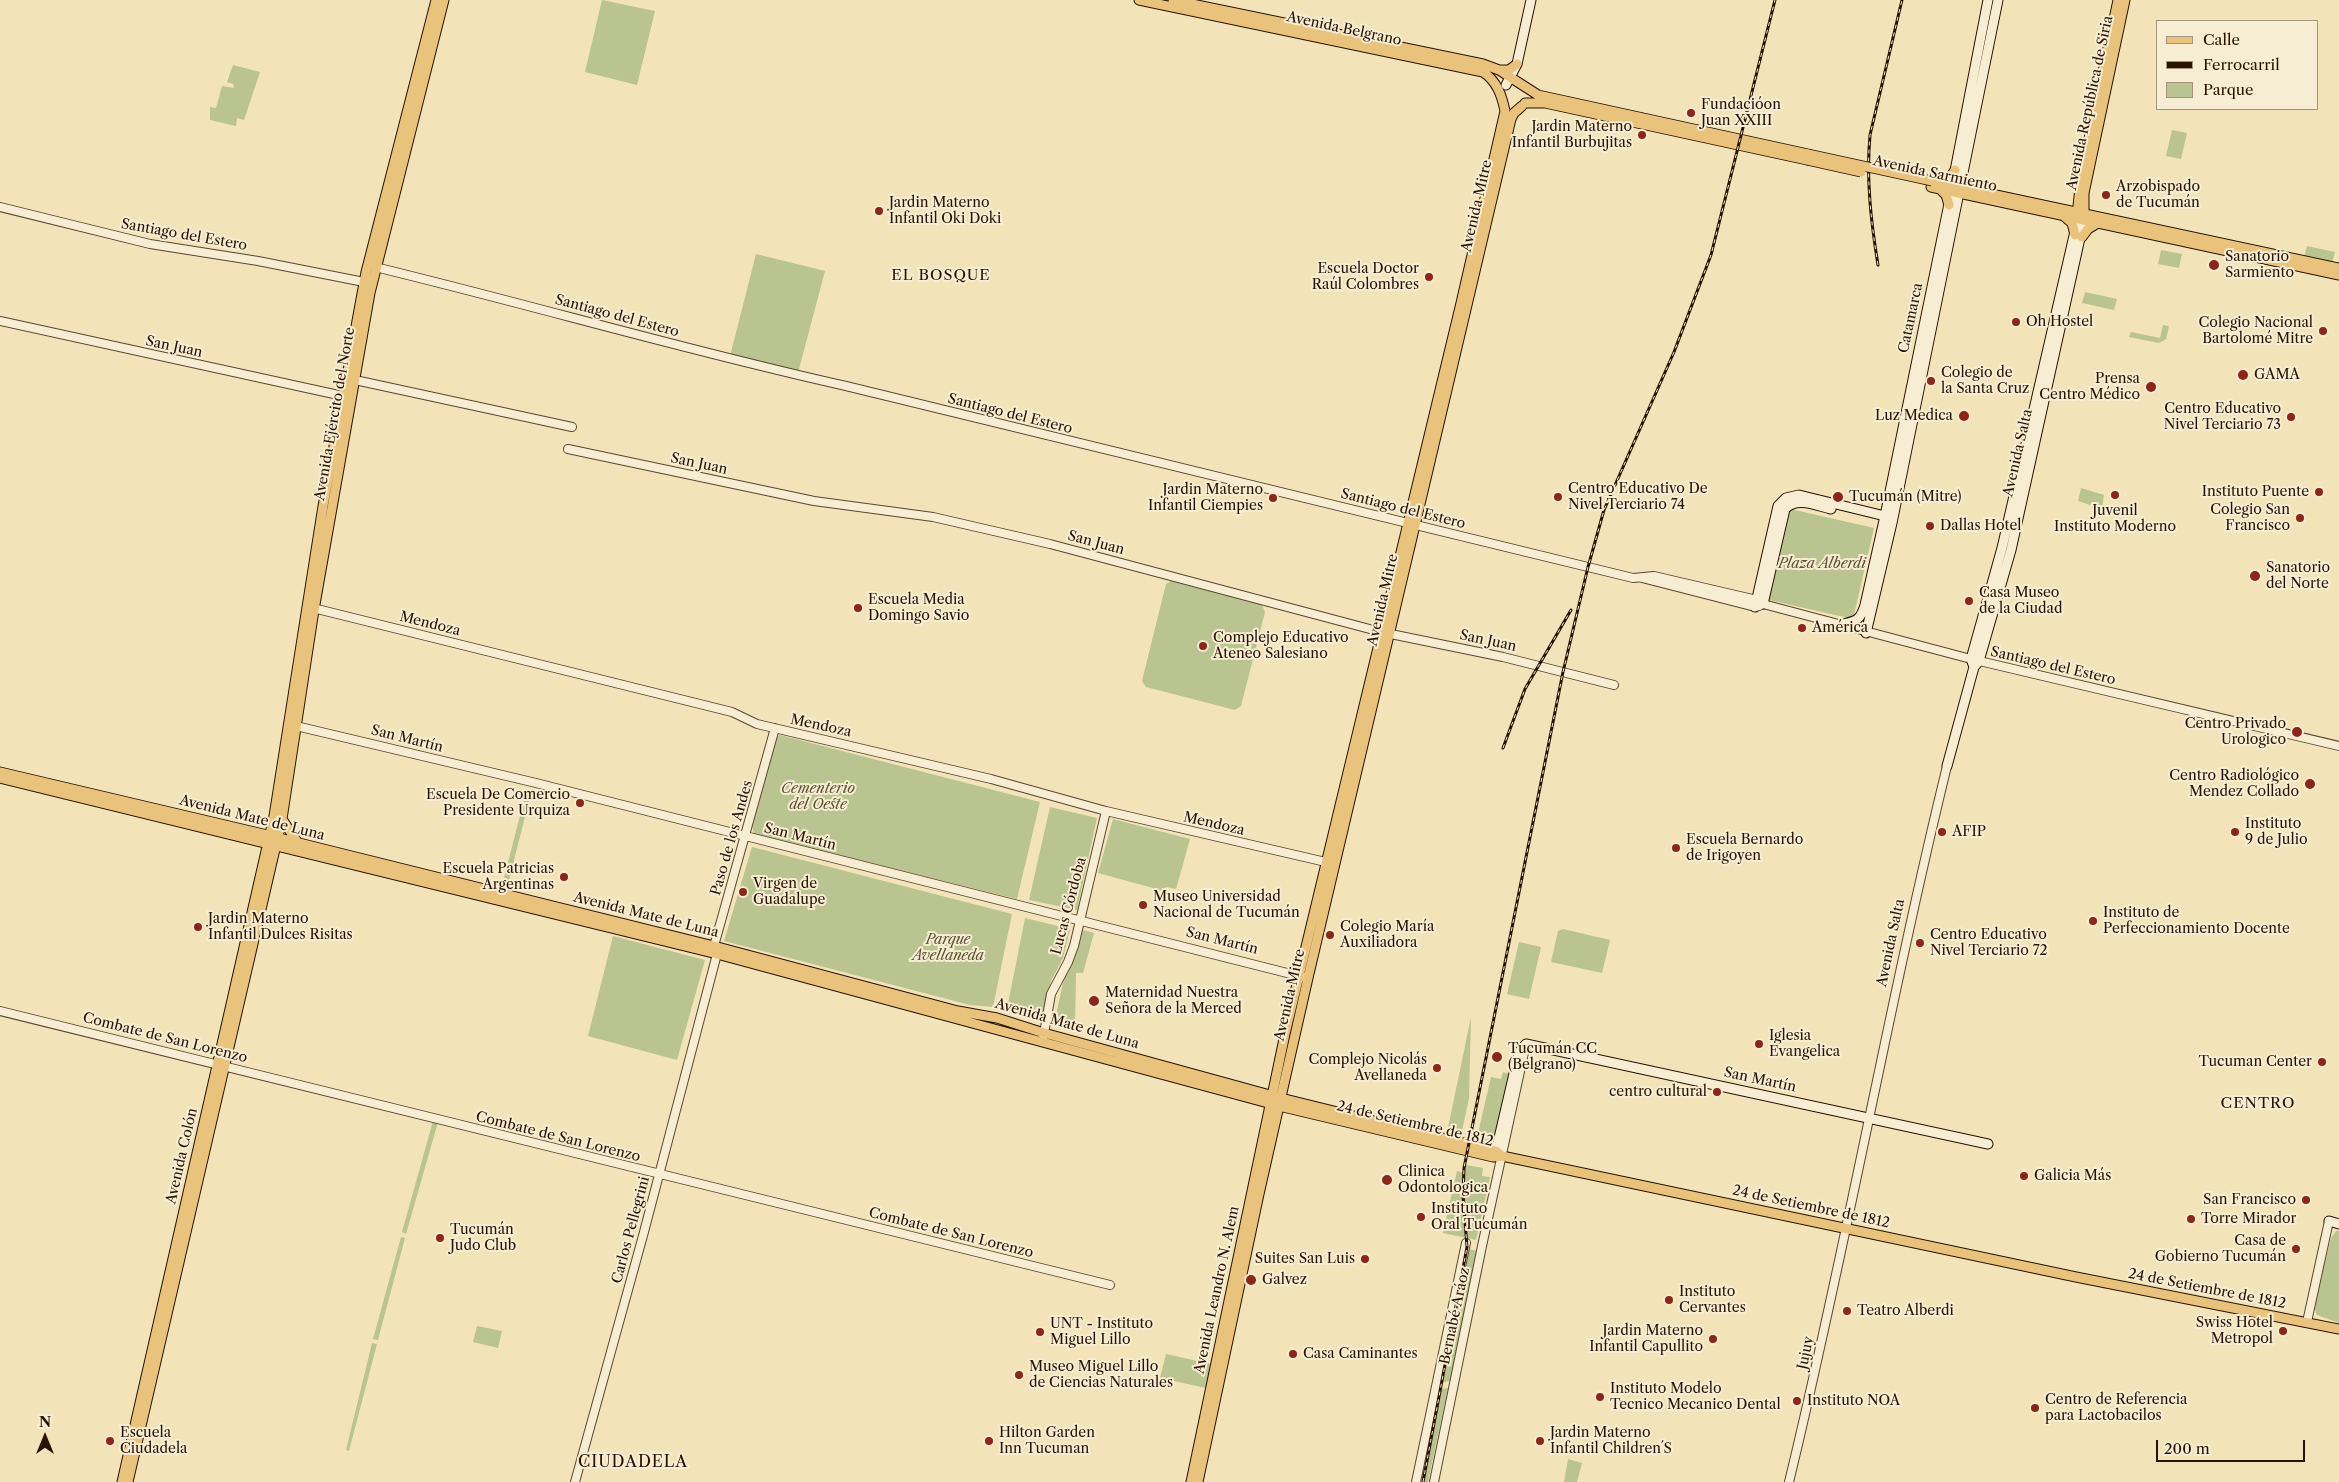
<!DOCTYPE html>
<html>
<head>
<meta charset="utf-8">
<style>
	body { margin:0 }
	#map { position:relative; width:2339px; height:1482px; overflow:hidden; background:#f2e3b9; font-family:"Libre Caslon Text",serif }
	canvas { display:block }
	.legend { position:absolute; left:2156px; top:20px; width:162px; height:90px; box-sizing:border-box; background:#f7edd2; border:1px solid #a4967e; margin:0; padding:6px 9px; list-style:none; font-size:15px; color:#281301 }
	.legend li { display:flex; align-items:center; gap:10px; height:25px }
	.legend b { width:25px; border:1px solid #a4967e }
	.north { position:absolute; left:20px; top:1412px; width:50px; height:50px; -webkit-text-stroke:4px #f7edd2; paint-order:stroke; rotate:0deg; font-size:14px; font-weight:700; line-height:20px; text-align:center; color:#281301 }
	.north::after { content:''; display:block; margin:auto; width:18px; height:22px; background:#281301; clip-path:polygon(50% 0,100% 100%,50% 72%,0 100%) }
	.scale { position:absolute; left:2156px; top:1440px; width:149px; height:22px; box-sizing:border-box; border:2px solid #281301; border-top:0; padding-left:6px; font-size:15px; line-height:18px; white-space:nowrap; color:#281301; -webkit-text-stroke:4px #f7edd2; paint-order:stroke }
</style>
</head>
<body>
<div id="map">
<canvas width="2339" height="1482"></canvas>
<ul class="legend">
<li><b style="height:6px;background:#e9c27c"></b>Calle</li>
<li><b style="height:6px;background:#281301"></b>Ferrocarril</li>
<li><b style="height:14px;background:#b9c490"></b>Parque</li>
</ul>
<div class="north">N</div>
<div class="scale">200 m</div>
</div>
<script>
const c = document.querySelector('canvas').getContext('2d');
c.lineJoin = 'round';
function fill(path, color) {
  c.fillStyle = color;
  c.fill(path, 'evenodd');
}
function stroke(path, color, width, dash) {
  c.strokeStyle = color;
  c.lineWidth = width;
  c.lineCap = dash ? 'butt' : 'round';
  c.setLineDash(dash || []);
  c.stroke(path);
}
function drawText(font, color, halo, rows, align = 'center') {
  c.font = font + ' "Libre Caslon Text",serif';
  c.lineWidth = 4;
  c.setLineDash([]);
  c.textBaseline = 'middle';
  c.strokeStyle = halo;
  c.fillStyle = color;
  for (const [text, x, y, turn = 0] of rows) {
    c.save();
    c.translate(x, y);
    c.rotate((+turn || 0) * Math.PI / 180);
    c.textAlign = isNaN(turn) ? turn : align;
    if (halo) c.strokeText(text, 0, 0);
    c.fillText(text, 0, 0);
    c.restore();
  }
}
fill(new Path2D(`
	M 602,0 L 655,11 L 637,85 L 585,72 Z
	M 233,65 L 260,72 L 244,120 L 237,118 L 236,126 L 210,120 L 210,107 L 216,108 L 222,86 L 234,88 L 233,84 L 227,82 Z
	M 2172,130 L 2187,133 L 2181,159 L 2166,156 Z
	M 2307,246 L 2335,252 L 2332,263 L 2304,257 Z
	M 2161,250 L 2182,254 L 2179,268 L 2158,264 Z
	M 756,254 L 825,271 L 798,373 L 730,356 Z
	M 2085,292 L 2117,299 L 2114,310 L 2082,303 Z
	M 2163,325 L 2169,326 L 2166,339 L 2159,343 L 2129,337 L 2131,332 L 2160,338 Z
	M 2081,488 L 2104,495 L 2102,509 L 2078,501 Z
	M 1790,509 L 1874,528 L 1853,619 L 1769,600 Z
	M 1171,581 L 1262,605 L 1265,612 L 1241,706 L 1235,710 L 1146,687 L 1142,681 L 1166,584 Z
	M 780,735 L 1040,802 L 1017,899 L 754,834 L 752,826 L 775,739 Z
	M 526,792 L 531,793 L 507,888 L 502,886 Z
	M 1050,807 L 1097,818 L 1077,910 L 1029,900 Z
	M 1113,819 L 1190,839 L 1176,889 L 1166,887 L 1164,891 L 1098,873 Z
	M 752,847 L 1012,914 L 993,1007 L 970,1005 L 724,941 Z
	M 1025,918 L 1070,929 L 1063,958 L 1051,981 L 1042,1021 L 1007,1009 Z
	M 1563,929 L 1610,940 L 1602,973 L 1551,962 L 1558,931 Z
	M 1083,930 L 1094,933 L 1083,973 L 1076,973 L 1075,1030 L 1054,1024 L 1065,974 L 1076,954 Z
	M 613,936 L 705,960 L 677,1060 L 588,1036 Z
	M 1519,942 L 1541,947 L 1529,999 L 1507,994 Z
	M 1471,1017 L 1469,1098 L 1462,1131 L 1448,1128 Z
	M 1503,1072 L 1509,1074 L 1493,1145 L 1476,1142 L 1491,1077 L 1501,1079 Z
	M 433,1121 L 438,1122 L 406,1234 L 402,1232 Z
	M 1466,1165 L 1483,1168 L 1482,1176 L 1490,1177 L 1476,1240 L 1443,1233 L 1457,1171 L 1464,1173 Z
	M 2336,1231 L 2339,1231 L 2339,1323 L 2317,1315 L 2314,1307 L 2331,1238 Z
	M 401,1237 L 405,1238 L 378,1340 L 373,1339 Z
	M 1468,1249 L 1478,1251 L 1451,1381 L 1443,1382 Z
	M 477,1326 L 502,1331 L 498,1348 L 473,1342 Z
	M 372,1343 L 377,1344 L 349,1451 L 346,1450 Z
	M 1166,1354 L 1211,1364 L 1206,1388 L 1160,1378 Z
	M 1448,1388 L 1428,1482 L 1419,1482 L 1439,1389 Z
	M 1568,1459 L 1582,1463 L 1577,1482 L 1564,1482 Z`), '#b9c490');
const tertiary = new Path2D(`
	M 0,207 L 150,244 L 258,261 L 364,282
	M 375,267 C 532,305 688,351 846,386 L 1633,578 L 1654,576 L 1757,600 L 1763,604 L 1971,659 L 2339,746
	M 0,321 L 343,396
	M 355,380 L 572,427
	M 568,449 L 814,501 L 933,517 L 1050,544 L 1381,632 L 1503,657 L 1614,685
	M 1642,578 L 1755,607 L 1759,606
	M 309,607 L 732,712 L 757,724 L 991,779 L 1106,811 L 1330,863
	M 291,729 L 296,726 L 536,783 L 1303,977
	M 0,1011 C 370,1102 740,1194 1110,1285
	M 1043,1039 L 1051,994 L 1068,962 L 1074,946 L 1106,811
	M 2307,1322 L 2329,1221
	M 575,1482 L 644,1232 L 717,954 L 714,946 L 775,728
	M 1416,1482 L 1466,1243
	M 1434,1482 L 1482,1246 L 1526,1044
	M 1789,1482 C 1847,1244 1889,1003 1947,766`);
const secondary = new Path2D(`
	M 1506,85 L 1517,64 L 1531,0
	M 1954,176 L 1988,0
	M 1763,604 L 1785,509 C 1797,496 1817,506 1831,509
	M 1755,607 L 1778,506 L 1786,498 L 1799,495 L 1885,516 L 1889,519
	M 1839,625 C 1855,621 1860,622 1865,605 L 1885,516 L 1950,199
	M 1866,633 L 1892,523 L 1998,0
	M 1974,667 L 1971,659 L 2002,548 L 2076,227
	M 1947,766 L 1974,667 L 1979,661 L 2011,550 L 2084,220
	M 1496,1151 L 1519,1052 L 1526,1044 L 1988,1144
	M 2329,1221 L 2339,1224`);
const primary = new Path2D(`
	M 1139,0 L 1483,72 C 1497,81 1502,96 1505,111 L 1461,303 L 1285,1034 L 1191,1482
	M 1173,0 L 1483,64 L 1499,70 L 1538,95 L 1808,154
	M 1499,70 L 1509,70 L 1517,64
	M 1525,103 L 1545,103 L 1807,160
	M 1935,182 L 2339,268
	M 1941,182 L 1950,178 L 1955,170
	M 1931,187 L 2339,275
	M 1940,189 L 1946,195 L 1949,205
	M 2064,216 L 2072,223 L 2075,235
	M 2077,216 L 2081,177 L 2118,0
	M 2084,218 L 2084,193 L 2125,0
	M 2082,237 L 2088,229 L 2098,223
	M 0,772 L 263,834 L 714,946 L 958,1011 L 997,1018 L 1044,1033 L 1281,1098 L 1496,1151 L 1502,1156
	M 0,778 L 717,954 L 1279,1106 L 1493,1157 L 1502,1156 L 2076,1277 L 2339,1329
	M 282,819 L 298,843
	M 122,1482 L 274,816 L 323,506 L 366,272 L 436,0
	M 128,1482 L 282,819 L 314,610 L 370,293 L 444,0
	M 1198,1482 L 1259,1194 L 1308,978 L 1511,119 L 1514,113 L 1522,106`);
stroke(tertiary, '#5a472f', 10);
stroke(secondary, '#281301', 11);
stroke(primary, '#281301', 11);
stroke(tertiary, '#f7edd2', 8);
stroke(secondary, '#f7edd2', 9);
stroke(primary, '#e9c27c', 9);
const rail = new Path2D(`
	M 1878,265 C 1871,222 1866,179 1870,135 L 1902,0
	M 1503,748 L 1525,689 L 1571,610
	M 1423,1482 L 1467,1247 L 1463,1195 L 1464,1168 L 1563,672 L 1588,567 L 1604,510 L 1674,352 L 1711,255 L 1775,0`);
stroke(rail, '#281301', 3);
stroke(rail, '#f7edd2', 1, [4]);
const primaryBridge = new Path2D(`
	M 1808,154 L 1932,181
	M 1807,160 L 1861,172`);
stroke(primaryBridge, '#281301', 11, []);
stroke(primaryBridge, '#e9c27c', 9);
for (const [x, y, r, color] of [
	[1691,113,5,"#8f2418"],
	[1642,135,5,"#8f2418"],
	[2106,195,5,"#8f2418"],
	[879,211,5,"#8f2418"],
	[2214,265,6,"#8f2418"],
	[1429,277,5,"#8f2418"],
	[2016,322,5,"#8f2418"],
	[2323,331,5,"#8f2418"],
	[2243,375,6,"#8f2418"],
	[1931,381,5,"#8f2418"],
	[2151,387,6,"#8f2418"],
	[1964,416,6,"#8f2418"],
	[2291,417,5,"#8f2418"],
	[2319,492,5,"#8f2418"],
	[2115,495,5,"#8f2418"],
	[1558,497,5,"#8f2418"],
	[1838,497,6,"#8f2418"],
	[1273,498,5,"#8f2418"],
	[2300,518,5,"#8f2418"],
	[1930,526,5,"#8f2418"],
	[2255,576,6,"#8f2418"],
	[1969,601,5,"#8f2418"],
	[858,608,5,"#8f2418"],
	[1802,628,5,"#8f2418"],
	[1203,646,5,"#8f2418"],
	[2297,732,6,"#8f2418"],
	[2310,784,6,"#8f2418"],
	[580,803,5,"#8f2418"],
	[1942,832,5,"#8f2418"],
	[2235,832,5,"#8f2418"],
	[1676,848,5,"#8f2418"],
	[564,877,5,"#8f2418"],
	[743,892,5,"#8f2418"],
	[1143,905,5,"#8f2418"],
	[2093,921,5,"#8f2418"],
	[198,927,5,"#8f2418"],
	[1330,935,5,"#8f2418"],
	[1920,943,5,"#8f2418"],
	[1094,1001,6,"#8f2418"],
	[1759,1044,5,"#8f2418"],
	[1497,1057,6,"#8f2418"],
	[2322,1062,5,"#8f2418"],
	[1437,1068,5,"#8f2418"],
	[1717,1092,5,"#8f2418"],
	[2024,1176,5,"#8f2418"],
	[1387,1180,6,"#8f2418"],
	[2306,1200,5,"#8f2418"],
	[1421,1217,5,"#8f2418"],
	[2191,1219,5,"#8f2418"],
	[440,1238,5,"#8f2418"],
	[2296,1249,5,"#8f2418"],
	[1365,1259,5,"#8f2418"],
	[1251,1280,6,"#8f2418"],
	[1669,1300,5,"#8f2418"],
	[1847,1311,5,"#8f2418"],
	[2283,1331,5,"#8f2418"],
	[1040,1332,5,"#8f2418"],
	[1713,1339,5,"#8f2418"],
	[1293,1354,5,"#8f2418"],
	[1019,1375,5,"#8f2418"],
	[1600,1397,5,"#8f2418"],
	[1797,1401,5,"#8f2418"],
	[2035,1408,5,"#8f2418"],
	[110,1441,5,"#8f2418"],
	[989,1441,5,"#8f2418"],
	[1540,1441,5,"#8f2418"]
]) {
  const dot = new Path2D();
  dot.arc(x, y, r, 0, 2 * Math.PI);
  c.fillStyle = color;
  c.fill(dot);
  stroke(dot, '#f7edd2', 2);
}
drawText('14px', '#281301', '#f7edd2', [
	["Avenida Belgrano",1344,29,12],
	["Avenida República de Siria",2090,103,-78],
	["Avenida Sarmiento",1935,174,12],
	["Avenida Mitre",1477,206,-77],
	["Santiago del Estero",184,235,10],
	["Santiago del Estero",617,316,15],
	["Catamarca",1911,318,-78],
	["San Juan",174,347,12],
	["Avenida Ejército del Norte",335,414,-80],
	["Santiago del Estero",1010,414,14],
	["Avenida Salta",2018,453,-77],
	["San Juan",699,464,12],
	["Santiago del Estero",1403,509,14],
	["San Juan",1096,543,15],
	["Avenida Mitre",1383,600,-77],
	["Mendoza",430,624,14],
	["San Juan",1488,641,12],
	["Santiago del Estero",2053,666,13],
	["Mendoza",821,726,12],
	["San Martín",407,739,14],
	["Avenida Mate de Luna",252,818,14],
	["Mendoza",1214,824,13],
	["San Martín",800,837,14],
	["Paso de los Andes",732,838,-74],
	["Lucas Córdoba",1069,906,-75],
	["Avenida Mate de Luna",646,915,14],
	["San Martín",1222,941,14],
	["Avenida Salta",1891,943,-78],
	["Avenida Mitre",1290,995,-77],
	["Avenida Mate de Luna",1067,1024,16],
	["Combate de San Lorenzo",165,1038,14],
	["San Martín",1760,1080,12],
	["24 de Setiembre de 1812",1415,1124,13],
	["Combate de San Lorenzo",558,1137,14],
	["Avenida Colón",182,1156,-77],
	["24 de Setiembre de 1812",1811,1207,12],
	["Carlos Pellegrini",631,1230,-75],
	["Combate de San Lorenzo",951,1233,14],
	["24 de Setiembre de 1812",2207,1289,11],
	["Avenida Leandro N. Alem",1217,1290,-78],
	["Bernabé Aráoz",1455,1316,-78],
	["Jujuy",1806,1353,-78]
]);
drawText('14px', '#281301', '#f7edd2', [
	["Fundacióon",1701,105],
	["Juan XXIII",1701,121],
	["Jardin Materno",1632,127,"right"],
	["Infantil Burbujitas",1632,143,"right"],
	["Arzobispado",2116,187],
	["de Tucumán",2116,203],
	["Jardin Materno",889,203],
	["Infantil Oki Doki",889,219],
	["Sanatorio",2225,257],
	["Sarmiento",2225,273],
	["Escuela Doctor",1419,269,"right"],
	["Raúl Colombres",1419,285,"right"],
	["Oh Hostel",2026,322],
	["Colegio Nacional",2313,323,"right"],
	["Bartolomé Mitre",2313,339,"right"],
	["Colegio de",1941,373],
	["la Santa Cruz",1941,389],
	["GAMA",2254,375],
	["Prensa",2140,379,"right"],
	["Centro Médico",2140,395,"right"],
	["Centro Educativo",2281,409,"right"],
	["Nivel Terciario 73",2281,425,"right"],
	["Luz Medica",1953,416,"right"],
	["Centro Educativo De",1568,489],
	["Nivel Terciario 74",1568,505],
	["Jardin Materno",1263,490,"right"],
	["Infantil Ciempies",1263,506,"right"],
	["Instituto Puente",2309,492,"right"],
	["Tucumán (Mitre)",1849,497],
	["Colegio San",2290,510,"right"],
	["Francisco",2290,526,"right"],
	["Juvenil",2115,511,"center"],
	["Instituto Moderno",2115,527,"center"],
	["Dallas Hotel",1940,526],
	["Sanatorio",2266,568],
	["del Norte",2266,584],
	["Casa Museo",1979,593],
	["de la Ciudad",1979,609],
	["Escuela Media",868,600],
	["Domingo Savio",868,616],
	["América",1812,628],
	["Complejo Educativo",1213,638],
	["Ateneo Salesiano",1213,654],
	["Centro Privado",2286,724,"right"],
	["Urologico",2286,740,"right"],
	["Centro Radiológico",2299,776,"right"],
	["Mendez Collado",2299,792,"right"],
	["Escuela De Comercio",570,795,"right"],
	["Presidente Urquiza",570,811,"right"],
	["Instituto",2245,824],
	["9 de Julio",2245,840],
	["AFIP",1952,832],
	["Escuela Bernardo",1686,840],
	["de Irigoyen",1686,856],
	["Escuela Patricias",554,869,"right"],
	["Argentinas",554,885,"right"],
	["Virgen de",753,884],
	["Guadalupe",753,900],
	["Museo Universidad",1153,897],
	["Nacional de Tucumán",1153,913],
	["Instituto de",2103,913],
	["Perfeccionamiento Docente",2103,929],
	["Jardin Materno",208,919],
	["Infantil Dulces Risitas",208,935],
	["Colegio María",1340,927],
	["Auxiliadora",1340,943],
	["Centro Educativo",1930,935],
	["Nivel Terciario 72",1930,951],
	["Maternidad Nuestra",1105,993],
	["Señora de la Merced",1105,1009],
	["Iglesia",1769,1036],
	["Evangelica",1769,1052],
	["Tucumán CC",1508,1049],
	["(Belgrano)",1508,1065],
	["Complejo Nicolás",1427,1060,"right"],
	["Avellaneda",1427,1076,"right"],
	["Tucuman Center",2312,1062,"right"],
	["centro cultural",1707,1092,"right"],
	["Clinica",1398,1172],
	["Odontologica",1398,1188],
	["Galicia Más",2034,1176],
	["San Francisco",2296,1200,"right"],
	["Instituto",1431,1209],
	["Oral Tucumán",1431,1225],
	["Torre Mirador",2201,1219],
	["Tucumán",450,1230],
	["Judo Club",450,1246],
	["Casa de",2286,1241,"right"],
	["Gobierno Tucumán",2286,1257,"right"],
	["Suites San Luis",1355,1259,"right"],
	["Galvez",1262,1280],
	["Instituto",1679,1292],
	["Cervantes",1679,1308],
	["Teatro Alberdi",1857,1311],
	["Swiss Hotel",2273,1323,"right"],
	["Metropol",2273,1339,"right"],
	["UNT - Instituto",1050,1324],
	["Miguel Lillo",1050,1340],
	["Jardin Materno",1703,1331,"right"],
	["Infantil Capullito",1703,1347,"right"],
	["Casa Caminantes",1303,1354],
	["Museo Miguel Lillo",1029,1367],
	["de Ciencias Naturales",1029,1383],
	["Instituto Modelo",1610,1389],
	["Tecnico Mecanico Dental",1610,1405],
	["Centro de Referencia",2045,1400],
	["para Lactobacilos",2045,1416],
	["Instituto NOA",1807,1401],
	["Escuela",120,1433],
	["Ciudadela",120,1449],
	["Hilton Garden",999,1433],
	["Inn Tucuman",999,1449],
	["Jardin Materno",1550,1433],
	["Infantil Children´S",1550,1449]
], 'left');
drawText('italic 14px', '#5b5133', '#f7edd2', [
	["Plaza Alberdi",1822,564],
	["Cementerio",818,789],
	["del Oeste",818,805],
	["Parque",948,940],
	["Avellaneda",948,956]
]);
c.letterSpacing = '1px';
drawText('15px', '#281301', '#f7edd2', [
	["EL BOSQUE",941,276],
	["CENTRO",2258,1104]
]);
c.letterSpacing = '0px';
c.letterSpacing = '1px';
drawText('16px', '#281301', '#f7edd2', [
	["CIUDADELA",633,1462]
]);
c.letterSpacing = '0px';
</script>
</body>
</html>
